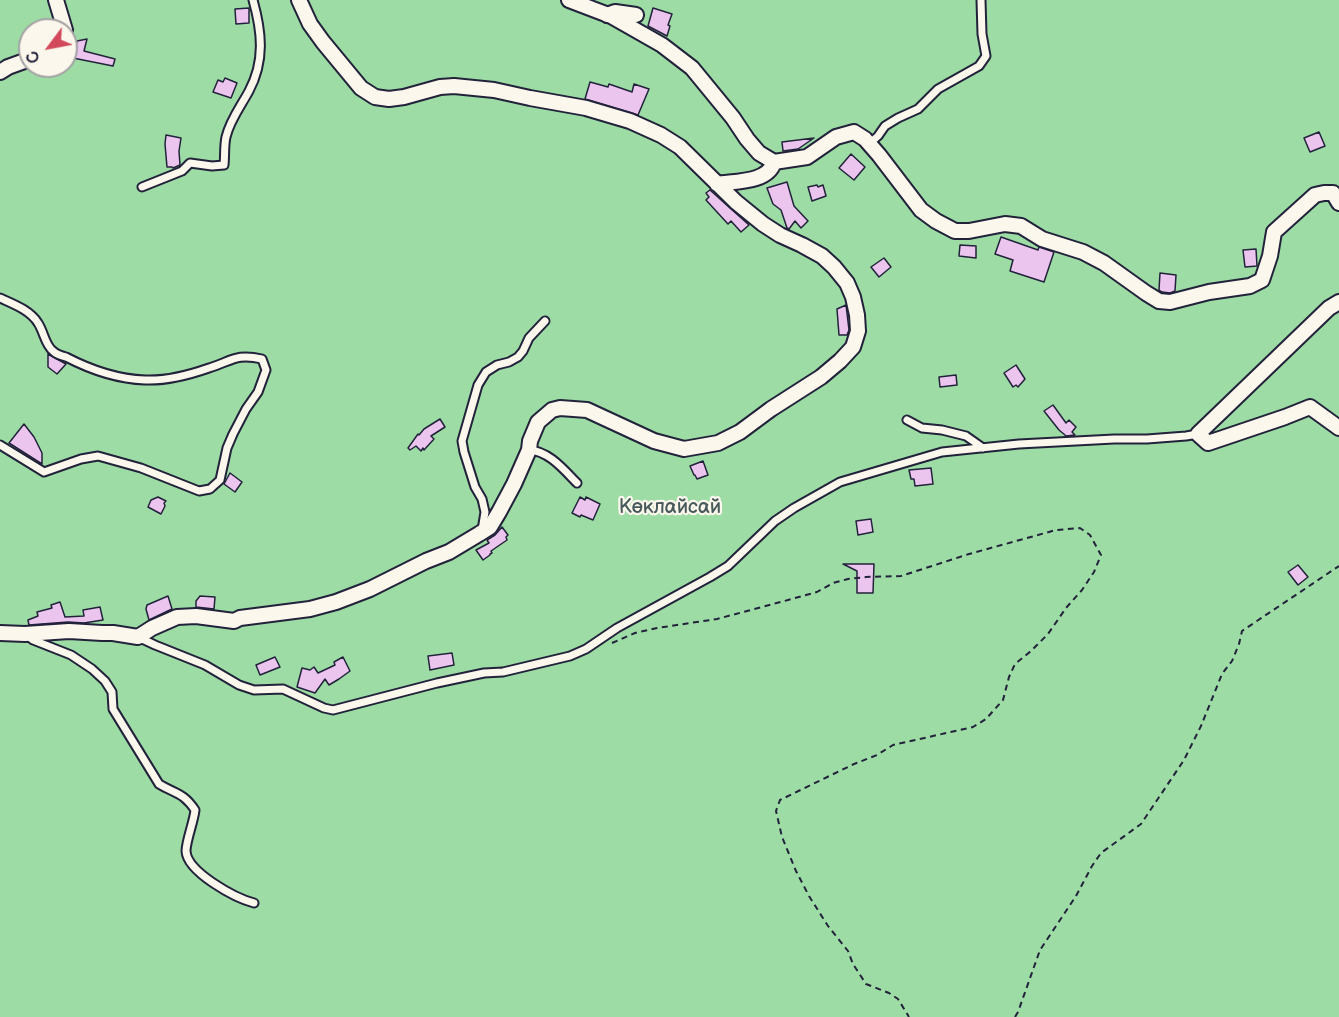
<!DOCTYPE html>
<html>
<head>
<meta charset="utf-8">
<style>
	body { margin:0 }
	#map { position:relative; width:1339px; height:1017px; overflow:hidden; background:#f8eded; font-family:"Balsamiq Sans",sans-serif }
	canvas { display:block }
	.north { position:absolute; left:18px; top:18px; width:60px; height:60px; box-sizing:border-box; background:#fbf7ec; border:2px solid #a4a2a5; border-radius:50%; rotate:238deg; font-size:16px; font-weight:700; line-height:24px; text-align:center; color:#22223b }
	.north::after { content:''; display:block; margin:auto; width:21px; height:27px; background:#d1495b; clip-path:polygon(50% 0,100% 100%,50% 72%,0 100%) }
</style>
</head>
<body>
<div id="map">
<canvas width="1339" height="1017"></canvas>
<div class="north">С</div>
</div>
<script>
const c = document.querySelector('canvas').getContext('2d');
c.lineJoin = 'round';
function fill(path, color) {
  c.fillStyle = color;
  c.fill(path, 'evenodd');
}
function stroke(path, color, width, dash) {
  c.strokeStyle = color;
  c.lineWidth = width;
  c.lineCap = dash ? 'butt' : 'round';
  c.setLineDash(dash || []);
  c.stroke(path);
}
function drawText(font, color, halo, rows, align = 'center') {
  c.font = font + ' "Balsamiq Sans",sans-serif';
  c.lineWidth = 4.5;
  c.setLineDash([]);
  c.textBaseline = 'middle';
  c.strokeStyle = halo;
  c.fillStyle = color;
  for (const [text, x, y, turn = 0] of rows) {
    c.save();
    c.translate(x, y);
    c.rotate((+turn || 0) * Math.PI / 180);
    c.textAlign = isNaN(turn) ? turn : align;
    if (halo) c.strokeText(text, 0, 0);
    c.fillText(text, 0, 0);
    c.restore();
  }
}
fill(new Path2D(`
	M 0,0 L 1339,0 L 1339,1017 L 0,1017 ZM 30,30 L 66,30 L 66,66 L 30,66 Z`), '#9ddca5');
const building = new Path2D(`
	M 249,8 L 249,23 L 236,24 L 235,9 Z
	M 653,8 L 672,14 L 668,25 L 670,26 L 667,36 L 648,26 Z
	M 87,39 L 84,51 L 115,59 L 113,66 L 73,58 L 77,41 Z
	M 225,78 L 237,83 L 231,98 L 213,92 L 218,80 L 223,82 Z
	M 590,82 L 608,87 L 609,84 L 632,92 L 634,84 L 649,89 L 638,115 L 585,99 Z
	M 1319,132 L 1325,146 L 1310,152 L 1304,138 Z
	M 166,135 L 181,138 L 179,151 L 180,165 L 173,168 L 172,167 L 167,167 L 165,144 Z
	M 814,138 L 798,149 L 783,151 L 782,142 Z
	M 851,154 L 865,167 L 854,180 L 839,168 Z
	M 787,182 L 794,206 L 808,221 L 801,228 L 795,221 L 789,229 L 787,228 L 781,210 L 773,204 L 767,188 Z
	M 817,185 L 818,187 L 823,185 L 826,196 L 812,201 L 808,187 Z
	M 710,190 L 730,208 L 749,225 L 741,232 L 731,221 L 728,224 L 706,200 L 709,197 L 706,193 Z
	M 1001,237 L 1038,250 L 1039,247 L 1054,252 L 1044,282 L 1010,271 L 1013,260 L 995,254 Z
	M 960,245 L 976,246 L 976,258 L 959,256 Z
	M 1256,249 L 1257,266 L 1245,267 L 1243,250 Z
	M 884,258 L 891,267 L 879,277 L 871,267 Z
	M 1160,273 L 1176,275 L 1175,291 L 1170,293 L 1162,292 L 1159,290 Z
	M 846,305 L 849,330 L 847,335 L 839,335 L 837,309 Z
	M 48,354 L 66,364 L 57,374 L 48,367 Z
	M 1016,365 L 1025,379 L 1018,387 L 1016,385 L 1013,387 L 1004,373 Z
	M 956,375 L 957,385 L 940,387 L 939,377 Z
	M 1053,405 L 1066,423 L 1069,420 L 1076,427 L 1072,432 L 1075,435 L 1066,436 L 1065,435 L 1059,430 L 1044,411 Z
	M 440,419 L 445,427 L 431,436 L 434,439 L 424,450 L 423,448 L 421,451 L 416,446 L 410,450 L 408,448 L 418,434 L 419,435 L 424,429 Z
	M 24,424 L 34,437 L 42,453 L 42,464 L 9,443 Z
	M 703,461 L 708,475 L 697,479 L 695,475 L 694,475 L 690,466 Z
	M 931,468 L 933,484 L 915,486 L 914,479 L 911,479 L 909,470 Z
	M 230,473 L 242,482 L 235,492 L 224,484 Z
	M 158,497 L 166,501 L 164,503 L 165,506 L 161,514 L 148,507 L 151,500 Z
	M 580,497 L 585,500 L 586,497 L 600,504 L 593,520 L 581,515 L 580,517 L 572,513 Z
	M 871,519 L 873,532 L 858,535 L 856,521 Z
	M 502,527 L 508,535 L 506,537 L 507,540 L 491,551 L 492,553 L 490,554 L 490,555 L 483,560 L 476,550 L 489,543 L 487,540 L 495,535 Z
	M 843,564 L 874,564 L 873,593 L 857,593 L 857,571 Z
	M 1298,565 L 1308,577 L 1298,585 L 1288,572 Z
	M 168,596 L 172,609 L 149,620 L 146,609 L 147,605 Z
	M 200,596 L 215,597 L 214,609 L 196,607 L 196,601 Z
	M 60,602 L 65,617 L 84,616 L 83,610 L 100,607 L 103,620 L 84,623 L 68,622 L 29,625 L 28,620 L 38,616 L 37,612 L 52,608 L 51,605 Z
	M 452,653 L 454,665 L 430,670 L 428,656 Z
	M 275,657 L 280,667 L 260,675 L 256,665 Z
	M 343,657 L 350,671 L 339,679 L 329,685 L 325,679 L 315,693 L 297,687 L 302,668 L 310,670 L 314,667 L 318,673 L 335,665 L 334,662 Z`);
fill(building, '#ecc5ef');
stroke(building, '#22223b', 1.5);
const service = new Path2D(`
	M 869,144 L 878,136 L 885,126 L 898,118 L 918,109 L 938,89 L 979,66 L 986,56 L 982,34 L 981,0
	M 142,187 L 182,171 L 190,163 L 212,166 L 224,165 C 225,156 224,146 226,137 C 230,120 241,106 249,91 C 265,61 262,32 253,0
	M 0,298 C 13,304 30,310 38,323 C 44,332 45,345 53,351 C 56,354 62,356 66,357 C 91,370 117,379 145,380 C 167,381 189,375 209,368 C 232,361 236,353 262,359 L 266,370 L 258,392 L 246,409 L 233,434 L 227,448 L 220,480 L 210,489 L 199,491 L 141,468 L 98,456 L 81,459 L 44,472 L 0,445
	M 907,420 L 922,428 L 942,430 L 966,436 L 983,448
	M 529,450 C 549,451 564,470 577,483
	M 482,530 L 485,512 L 482,499 L 475,487 L 464,452 L 462,441 L 478,385 L 486,372 L 497,365 L 509,362 L 518,357 L 523,351 L 529,338 L 545,321
	M 27,635 L 33,640 L 71,655 L 92,669 L 105,681 L 112,692 L 113,709 L 159,784 C 175,794 183,792 195,810 C 194,821 186,841 186,851 C 187,872 235,898 254,903
	M 138,637 L 155,645 L 205,665 L 239,685 L 254,690 L 283,689 L 324,708 L 333,710 L 437,683 L 484,673 L 503,672 L 570,656 L 586,649 L 617,628 L 710,577 L 728,566 L 775,521 L 794,508 L 840,482 L 942,452 L 1019,444 L 1114,439 L 1147,439 L 1186,436 L 1198,434`);
const minor = new Path2D(`
	M 56,0 L 65,30
	M 569,0 L 611,16 L 662,45 L 692,68 L 733,118 L 747,139 L 759,153 L 774,162 L 807,157 L 836,137 L 854,132 L 865,139 L 879,155 L 921,210 L 936,221 L 955,231 L 969,231 L 1005,224 L 1021,226 L 1042,239 L 1083,252 L 1104,263 L 1146,293 L 1159,301 L 1170,302 L 1209,292 L 1250,286 L 1262,280 L 1270,256 L 1274,232 L 1315,195 L 1324,193 L 1333,193 L 1339,203
	M 607,15 L 615,12 L 636,15
	M 0,72 L 8,67 L 30,59
	M 717,184 C 735,181 768,183 774,162
	M 1339,302 L 1329,308 L 1198,434 L 1208,443 L 1285,417 L 1310,407 L 1339,428
	M 0,633 L 25,634 L 69,631 L 102,633 L 113,633 L 138,637 L 152,628 L 177,617 L 196,616 L 234,621 L 240,618 L 310,609 L 336,602 L 370,589 L 426,561 L 449,552 L 479,534 L 490,527 L 499,512 L 514,484 L 529,450 L 530,441 L 538,422 L 552,410 L 560,408 L 587,410 L 654,441 L 684,449 L 718,443 L 740,432 L 771,409 L 821,377 L 840,361 L 853,347 L 858,331 L 857,315 L 853,297 L 847,283 L 834,267 L 822,256 L 802,245 L 780,235 L 763,224 L 736,202 L 680,147 L 661,135 L 630,121 L 586,108 L 530,98 L 494,90 L 454,86 L 440,87 L 404,97 L 389,99 L 375,97 L 361,88 L 323,42 L 310,24 L 299,0`);
stroke(service, '#22223b', 11);
stroke(minor, '#22223b', 18);
stroke(new Path2D(`
	M 612,643 L 635,633 L 657,628 L 717,619 L 788,600 L 817,592 L 833,583 L 848,579 L 866,577 L 901,576 L 969,554 L 1056,530 L 1080,528 L 1090,535 L 1101,555 L 1094,572 L 1082,590 L 1066,608 L 1048,634 L 1031,651 L 1015,664 L 1009,677 L 1003,700 L 986,719 L 973,727 L 893,745 L 877,755 L 854,764 L 780,800 L 776,811 L 782,837 L 796,871 L 809,896 L 828,926 L 848,951 L 853,964 L 866,984 L 889,993 L 898,999 L 909,1017
	M 1015,1017 L 1018,1012 L 1040,950 L 1076,896 L 1092,866 L 1101,853 L 1141,824 L 1184,760 L 1201,726 L 1222,674 L 1232,661 L 1239,644 L 1242,631 L 1339,566`), '#22223b', 2, [6, 4.5]);
stroke(service, '#fbf7ec', 7);
stroke(minor, '#fbf7ec', 14);
drawText('20px', '#475a5b', '#fbf7ec', [
	["Көклайсай",670,508]
]);
</script>
</body>
</html>
